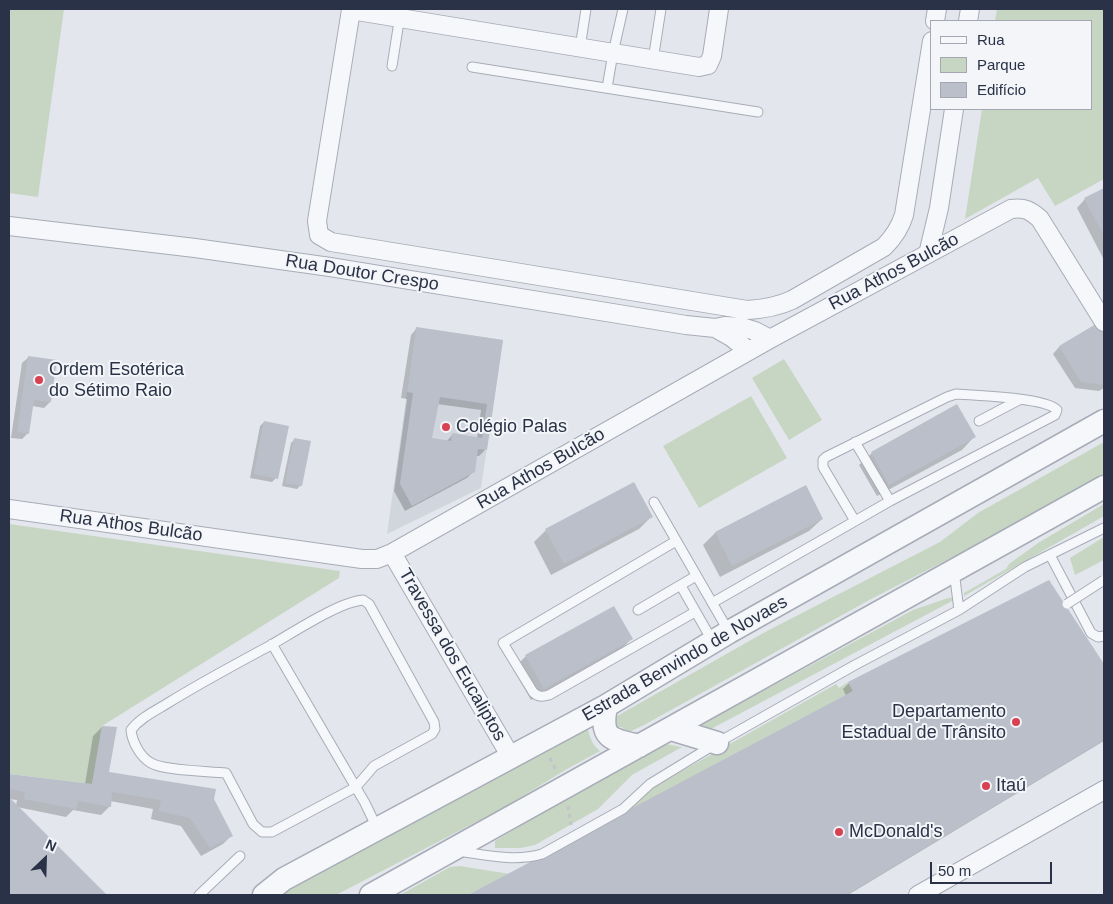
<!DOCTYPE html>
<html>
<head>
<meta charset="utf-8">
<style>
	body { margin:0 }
	#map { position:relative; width:1113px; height:904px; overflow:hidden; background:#e3e6ec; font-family:Helvetica,sans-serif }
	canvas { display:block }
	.frame { position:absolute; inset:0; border:10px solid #293246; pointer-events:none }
	.legend { position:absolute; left:930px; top:20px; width:162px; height:90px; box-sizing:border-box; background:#f3f5f9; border:1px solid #a2a7b1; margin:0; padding:6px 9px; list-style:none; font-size:15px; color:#293246 }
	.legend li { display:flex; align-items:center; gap:10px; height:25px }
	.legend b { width:25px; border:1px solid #a2a7b1 }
	.north { position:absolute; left:20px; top:834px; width:50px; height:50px; -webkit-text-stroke:4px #f3f5f9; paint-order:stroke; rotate:24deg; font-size:14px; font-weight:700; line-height:20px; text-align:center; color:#293246 }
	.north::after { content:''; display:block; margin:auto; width:18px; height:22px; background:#293246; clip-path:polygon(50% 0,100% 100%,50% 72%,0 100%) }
	.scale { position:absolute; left:930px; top:862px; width:122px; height:22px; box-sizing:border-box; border:2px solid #293246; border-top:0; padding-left:6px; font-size:15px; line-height:18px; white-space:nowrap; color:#293246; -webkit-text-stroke:4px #f3f5f9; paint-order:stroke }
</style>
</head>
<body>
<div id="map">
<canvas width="1113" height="904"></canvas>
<div class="frame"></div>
<ul class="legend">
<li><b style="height:6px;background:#f6f7fa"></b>Rua</li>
<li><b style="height:14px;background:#c7d6c3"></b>Parque</li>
<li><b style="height:14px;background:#babfca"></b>Edifício</li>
</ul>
<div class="north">N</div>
<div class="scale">50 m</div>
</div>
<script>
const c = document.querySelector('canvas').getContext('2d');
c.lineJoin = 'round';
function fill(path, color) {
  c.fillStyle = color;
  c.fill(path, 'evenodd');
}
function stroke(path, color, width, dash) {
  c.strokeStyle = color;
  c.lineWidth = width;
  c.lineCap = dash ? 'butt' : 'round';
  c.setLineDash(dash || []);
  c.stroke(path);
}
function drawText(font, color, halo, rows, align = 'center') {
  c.font = font + ' Helvetica,sans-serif';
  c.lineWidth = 4;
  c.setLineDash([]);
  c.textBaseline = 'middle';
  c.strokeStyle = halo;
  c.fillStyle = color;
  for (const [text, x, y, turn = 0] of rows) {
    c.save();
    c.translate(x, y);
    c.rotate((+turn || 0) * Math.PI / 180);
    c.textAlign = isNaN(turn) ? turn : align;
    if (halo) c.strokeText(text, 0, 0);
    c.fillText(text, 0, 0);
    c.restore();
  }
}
fill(new Path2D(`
	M 416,327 L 503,340 L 481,488 L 387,534 Z`), '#d1d5de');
fill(new Path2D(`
	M 9,9 L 64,9 L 38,197 L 9,193 Z
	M 997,9 L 1104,9 L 1104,179 L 1055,206 L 1038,178 L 965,219 L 982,109 L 1092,109 L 1092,21 L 995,21 Z
	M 784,359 L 822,420 L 789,440 L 752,378 Z
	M 751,396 L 787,458 L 699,508 L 663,446 Z
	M 1104,442 L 1104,475 L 1013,526 L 871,599 L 644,725 L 629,732 L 621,727 L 611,729 L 610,720 L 767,631 L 940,542 L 978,513 Z
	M 1104,504 L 1104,516 L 964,596 L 964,593 L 1006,569 L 1009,564 L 1038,543 Z
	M 9,524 L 340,571 L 339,578 L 102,726 L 92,784 L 9,774 Z
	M 1104,537 L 1104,560 L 1075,575 L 1070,558 Z
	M 955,597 L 954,600 L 711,729 L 704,729 L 702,727 L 702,724 L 913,610 L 948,598 Z
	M 848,682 L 853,691 L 626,812 L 643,793 L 836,684 L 839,688 Z
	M 587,724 C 589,735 591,744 600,751 L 567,769 L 503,808 L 336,895 L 271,895 Z
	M 666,744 L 682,747 L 632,775 L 598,809 L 535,845 L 521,848 L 495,848 L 495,841 L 582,790 Z
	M 460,866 L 510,874 L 468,895 L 400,895 L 450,867 Z`), '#c7d6c3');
fill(new Path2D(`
	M 1104,189 L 1104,260 L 1077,208 L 1085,199 Z
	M 1101,323 L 1104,328 L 1104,388 L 1099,391 L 1075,388 L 1053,354 L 1059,347 Z
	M 417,328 L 501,341 L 485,450 L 479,456 L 476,456 L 474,471 L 467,478 L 405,511 L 394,491 L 407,399 L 401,398 L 411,335 ZM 437,404 L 481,410 L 477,439 L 453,434 L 447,441 L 431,439 Z
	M 29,357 L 50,402 L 44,408 L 32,406 L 28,433 L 22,439 L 11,438 L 22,363 Z
	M 264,422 L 276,478 L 272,482 L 250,478 L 260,426 Z
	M 974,437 L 962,450 L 877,496 L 859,465 L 872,453 Z
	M 295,439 L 301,485 L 297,489 L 282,486 L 291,443 Z
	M 652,516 L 639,529 L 551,575 L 534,542 L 546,530 Z
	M 822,519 L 809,531 L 720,577 L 703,545 L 715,533 Z
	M 1049,581 L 1104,666 L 1104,741 L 848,895 L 471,895 L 846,696 L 843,689 L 849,683 Z
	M 631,639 L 619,652 L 531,700 L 513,669 L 526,656 Z
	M 102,727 L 108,773 L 213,799 L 231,836 L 223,844 L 201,856 L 181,826 L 151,819 L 153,809 L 110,801 L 110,806 L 101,815 L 73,810 L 66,817 L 17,807 L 105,895 L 9,895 L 9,799 L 16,806 L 17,800 L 9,799 L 9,775 L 85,784 L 93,736 Z`), '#0003');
fill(new Path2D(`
	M 1104,188 L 1104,236 L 1084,198 Z
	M 1101,321 L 1104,326 L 1104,385 L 1081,382 L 1059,346 Z
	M 416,327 L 503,340 L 487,450 L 478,449 L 475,472 L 412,506 L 400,484 L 413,393 L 407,392 ZM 440,397 L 487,404 L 482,438 L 452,433 L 451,441 L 432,438 Z
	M 28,356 L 57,360 L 51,402 L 34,400 L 29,434 L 17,432 Z
	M 957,404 L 976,437 L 889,485 L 871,452 Z
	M 264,421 L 289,426 L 278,479 L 254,474 Z
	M 294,438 L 311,441 L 302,486 L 285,483 Z
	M 634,482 L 653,517 L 564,564 L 545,529 Z
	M 806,485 L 823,519 L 732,566 L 715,532 Z
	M 1049,580 L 1104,664 L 1104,740 L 846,895 L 468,895 L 853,691 L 848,682 Z
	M 614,606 L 633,639 L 544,689 L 525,655 Z
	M 102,726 L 117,727 L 109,772 L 216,789 L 214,799 L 233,836 L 210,848 L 190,818 L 159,811 L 161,800 L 112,792 L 111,807 L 78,801 L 76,809 L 24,799 L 25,792 L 9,789 L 9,774 L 92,784 Z
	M 9,797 L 107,895 L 9,895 Z`), '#babfca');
const service = new Path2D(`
	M 580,48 L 586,9
	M 653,60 L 661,9
	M 392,66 L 401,9
	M 472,67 L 758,112
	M 607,88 L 613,53 L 623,9
	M 979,421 L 1019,400
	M 855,442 L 890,501
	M 654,502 L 729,632
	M 676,541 L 503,643 L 533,692 C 538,697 542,697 549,695 L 695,612
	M 1050,555 L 1091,633 L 1098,637 L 1104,636
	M 954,571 L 959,610
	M 681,586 L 713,642
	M 363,600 L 369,604 L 434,722 L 435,729 L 432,734 L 374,766 L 356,787 L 272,832 L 262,832 L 253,824 L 226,773 C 208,771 165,771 151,763 C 140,757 132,741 131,730 C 140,718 155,711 168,703 C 202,682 236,664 271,645 C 294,632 339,602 363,600 Z
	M 712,603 L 890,501 L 1055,415 L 1057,410 C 1047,398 975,395 956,394 L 947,397 L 826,457 L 823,460 L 823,467 L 855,521
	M 638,610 L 696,576
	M 272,644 L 365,803 L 377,828
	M 458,851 C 486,855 515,862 542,854 L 623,809 L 650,784 L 717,743 L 855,665 L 959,610 L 1025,567 L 1104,528
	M 199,895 L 240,856`);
const minor = new Path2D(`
	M 719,9 L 712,56 L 708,65 L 699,67 L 351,10 L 317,221 L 319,235 L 331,242 L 747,310 C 764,309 777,307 792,300 L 884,247 C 894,237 900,228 904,215 L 932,41
	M 935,21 L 937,9
	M 968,21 L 970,9
	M 9,226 L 195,248 L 330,267 L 686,325 L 715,328 L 725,326 L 742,327 L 755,331 L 770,339
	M 928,254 L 939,208 L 954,109
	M 715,328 L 731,337 L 749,351
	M 9,509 L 362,559 L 377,559 L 392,553 L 770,339 L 1011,209 C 1024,207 1030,210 1040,219 L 1104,322
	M 392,553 L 511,757
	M 918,895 L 1104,790`);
const tertiary = new Path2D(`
	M 606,706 C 600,739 610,739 639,746
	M 671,729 L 717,743
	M 264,895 L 284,879 L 606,706 L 729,632 L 1104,421
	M 371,895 L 1104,487`);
stroke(service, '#a7acb7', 11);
stroke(minor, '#a7acb7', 20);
stroke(tertiary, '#a7acb7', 25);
stroke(new Path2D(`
	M 550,758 L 557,772
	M 568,806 L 571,825`), '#c1c4cb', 3, [4, 4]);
stroke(service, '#f6f7fa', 9);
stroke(minor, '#f6f7fa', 18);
stroke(tertiary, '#f6f7fa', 22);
const serviceBridge = new Path2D(`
	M 1067,604 L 1104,580`);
stroke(serviceBridge, '#a7acb7', 11, []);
stroke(serviceBridge, '#f6f7fa', 9);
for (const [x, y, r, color] of [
	[39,380,5,"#d84152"],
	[446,427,5,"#d84152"],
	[1016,722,5,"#d84152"],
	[986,786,5,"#d84152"],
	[839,832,5,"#d84152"]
]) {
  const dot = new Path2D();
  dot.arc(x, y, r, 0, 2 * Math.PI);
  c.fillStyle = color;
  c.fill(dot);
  stroke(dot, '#f3f5f9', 2);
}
drawText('18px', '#293246', '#f3f5f9', [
	["Rua Athos Bulcão",894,272,-28],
	["Rua Doutor Crespo",362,273,9],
	["Rua Athos Bulcão",541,469,-30],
	["Rua Athos Bulcão",131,526,8],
	["Travessa dos Eucaliptos",452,655,60],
	["Estrada Benvindo de Novaes",685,659,-30]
]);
drawText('18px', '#293246', '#f3f5f9', [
	["Ordem Esotérica",49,370],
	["do Sétimo Raio",49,391],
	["Colégio Palas",456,427],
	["Departamento",1006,712,"right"],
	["Estadual de Trânsito",1006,733,"right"],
	["Itaú",996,786],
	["McDonald's",849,832]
], 'left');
</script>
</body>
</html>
